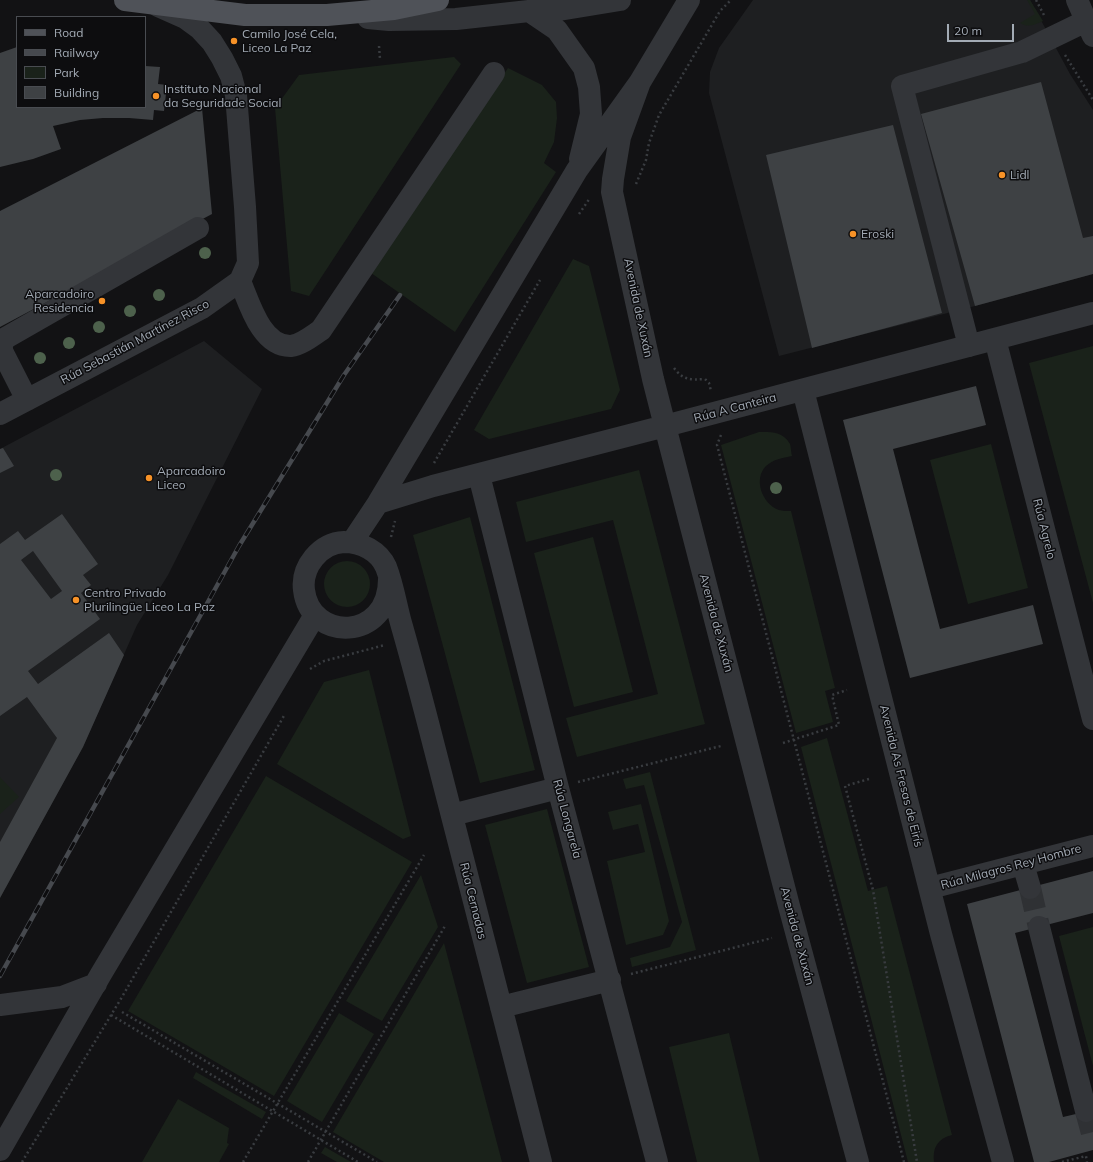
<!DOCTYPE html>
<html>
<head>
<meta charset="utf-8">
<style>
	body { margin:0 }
	#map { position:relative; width:1093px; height:1162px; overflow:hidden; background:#121214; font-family:Mulish,sans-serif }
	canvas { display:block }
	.legend { position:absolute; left:16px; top:16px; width:130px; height:92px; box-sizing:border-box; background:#0d0d0f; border:1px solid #494c51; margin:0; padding:5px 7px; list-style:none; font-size:12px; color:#a3abb5 }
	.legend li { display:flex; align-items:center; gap:8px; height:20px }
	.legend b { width:20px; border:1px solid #494c51 }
	.scale { position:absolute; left:947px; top:24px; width:67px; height:18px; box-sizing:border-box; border:2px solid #a3abb5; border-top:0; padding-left:5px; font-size:12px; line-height:14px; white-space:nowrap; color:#a3abb5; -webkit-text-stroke:3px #0d0d0f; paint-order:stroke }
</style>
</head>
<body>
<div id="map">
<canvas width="1093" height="1162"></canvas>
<ul class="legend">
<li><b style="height:5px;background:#4f5258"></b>Road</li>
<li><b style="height:5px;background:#46494e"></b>Railway</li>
<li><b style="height:11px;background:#1a221a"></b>Park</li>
<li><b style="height:11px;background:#3e4144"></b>Building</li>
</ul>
<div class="scale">20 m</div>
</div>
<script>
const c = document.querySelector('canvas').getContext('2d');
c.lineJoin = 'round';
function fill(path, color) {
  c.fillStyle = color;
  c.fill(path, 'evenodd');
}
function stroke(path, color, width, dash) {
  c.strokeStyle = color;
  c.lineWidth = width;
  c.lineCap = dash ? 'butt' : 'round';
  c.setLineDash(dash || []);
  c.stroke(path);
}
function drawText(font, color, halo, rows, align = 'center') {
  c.font = font + ' Mulish,sans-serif';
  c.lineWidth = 3;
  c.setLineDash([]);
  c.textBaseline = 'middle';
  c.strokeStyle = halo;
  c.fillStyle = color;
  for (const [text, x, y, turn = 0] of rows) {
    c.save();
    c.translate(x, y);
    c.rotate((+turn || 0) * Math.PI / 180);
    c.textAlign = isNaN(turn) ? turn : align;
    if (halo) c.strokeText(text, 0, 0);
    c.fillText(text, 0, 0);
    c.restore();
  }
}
fill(new Path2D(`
	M 753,0 L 1030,0 L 1070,74 L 1093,110 L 1093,274 L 975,306 L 779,356 L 709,93 L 710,72 L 719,48 Z
	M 204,341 L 262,389 L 168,575 L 137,625 L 83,747 L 0,898 L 0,449 Z`), '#1e1f21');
fill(new Path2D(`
	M 1027,0 L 1030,0 L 1043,21 C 1034,25 1028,28 1020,23 L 1035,14 Z
	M 454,57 L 461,64 L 309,296 L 291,291 L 275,108 L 299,75 Z
	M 508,68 L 542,85 L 556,102 L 557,118 L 554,142 L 544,163 L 556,172 L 455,332 L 371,273 Z
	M 573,259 L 589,266 L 620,390 L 611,409 L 489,439 L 474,430 Z
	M 1093,346 L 1093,603 L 1029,363 Z
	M 759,432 C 770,432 783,431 790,444 C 791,447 791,453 792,456 C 782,458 774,459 766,466 C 753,479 762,504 779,510 C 782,511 787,511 791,511 L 835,688 L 825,691 L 833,722 L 796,733 L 721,445 Z
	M 991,444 L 1028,588 L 968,604 L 930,460 Z
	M 639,470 L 705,724 L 577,757 L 566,718 L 658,694 L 613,520 L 526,542 L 516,502 Z
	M 470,517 L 535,770 L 480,783 L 413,535 Z
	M 593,537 L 633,692 L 574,707 L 534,553 Z
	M324 584a23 23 0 1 1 46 0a23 23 0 1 1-46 0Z
	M 369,670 L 411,836 L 403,839 L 277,764 L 324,682 Z
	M 827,738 L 868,891 L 887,886 L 952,1135 C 938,1138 932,1148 934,1162 L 908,1162 L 801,747 Z
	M 650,772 L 696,950 L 632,967 L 630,958 L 670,947 L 682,922 L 644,785 L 626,789 L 623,779 Z
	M 266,776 L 412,862 L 274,1096 L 128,1011 Z
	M 0,777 L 19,797 L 0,814 Z
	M 641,804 L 669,921 L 663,935 L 626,945 L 607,861 L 645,852 L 638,824 L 613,830 L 608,812 Z
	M 547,809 L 589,967 L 527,983 L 485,825 Z
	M 421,875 L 438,927 L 382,1021 L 346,1001 Z
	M 1093,927 L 1093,1066 L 1059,936 Z
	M 444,943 L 502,1162 L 384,1162 L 333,1132 Z
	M 339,1013 L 374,1034 L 322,1122 L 287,1101 Z
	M 729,1033 L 760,1162 L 697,1162 L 669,1047 Z
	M 196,1072 L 266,1112 L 262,1119 L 193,1078 Z
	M 178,1099 L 229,1128 L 227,1143 L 229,1144 L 219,1162 L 142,1162 Z
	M 325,1147 L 351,1162 L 337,1162 L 321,1153 Z`), '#1a221a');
fill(new Path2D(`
	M 17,47 L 17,107 L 145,107 L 145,66 L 160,67 L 158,84 L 167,85 L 164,111 L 154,110 L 153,120 L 129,118 L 103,118 L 80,120 L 53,126 L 61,149 L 33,159 L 0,167 L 0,53 Z
	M 1041,82 L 1083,238 L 1093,236 L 1093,274 L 975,306 L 921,114 Z
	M 202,108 L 212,214 L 0,327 L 0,211 Z
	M 893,125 L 942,313 L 812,348 L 766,155 Z
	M 976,386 L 986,425 L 893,449 L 940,629 L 1033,605 L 1043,644 L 910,678 L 843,420 Z
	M 3,448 L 14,466 L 0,473 L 0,449 Z
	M 62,514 L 98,564 L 83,575 L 91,585 L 81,593 L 100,619 L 28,671 L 38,684 L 109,633 L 124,655 L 83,747 L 0,898 L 0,842 L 57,738 L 27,697 L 0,716 L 0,544 L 18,531 L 25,540 ZM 33,551 L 62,591 L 51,599 L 21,560 Z
	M 1093,871 L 1093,913 L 1015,933 L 1063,1117 L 1093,1110 L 1093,1150 L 1049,1162 L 1034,1162 L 967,904 Z`), '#3e4144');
stroke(new Path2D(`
	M 1030,888 L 1039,927
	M 1086,1111 L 1093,1137`), '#2f3134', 22, [22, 11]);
stroke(new Path2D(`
	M 1036,0 L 1045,17
	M 379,46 L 380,59
	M 1065,55 L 1093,100
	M 636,184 L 646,160 L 649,143 L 659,115 L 720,11 L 731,0
	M 579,214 L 590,198
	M 674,368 C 683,380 690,380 705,379 L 709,383 L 711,391
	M 721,435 L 717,445 L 904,1162
	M 434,463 L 540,280
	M 391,537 L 395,521
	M 310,669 L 324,661 L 385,645
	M 783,743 L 839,725 L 832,695 L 847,690
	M 869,779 L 845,786 L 873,890 L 917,1162
	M 578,782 L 721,746
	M 631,974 L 772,938
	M 122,1012 L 377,1162
	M 111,1015 L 358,1162
	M 22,1162 L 122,997 L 285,714
	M 243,1162 L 424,855
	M 308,1162 L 445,926
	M 1062,1162 L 1086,1156 L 1087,1162`), '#393c40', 2.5, [2, 3]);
stroke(new Path2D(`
	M 1077,0 L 1093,36
	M 529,11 L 557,30 L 584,68 L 589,87 L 591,114 L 580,159
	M 368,18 L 389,20 L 456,19 L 529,11 L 559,10 L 620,0
	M 640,82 L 620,137 L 613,179 L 612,192 L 653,379 L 665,426 L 789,906 L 858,1162
	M 240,281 C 249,302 261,347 291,346 C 301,345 312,336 321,330 L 494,73
	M 995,339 L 1093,719
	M 969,346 L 902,86 L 1022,52 L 1086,21
	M 803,390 L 941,934 L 1003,1162
	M 27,400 L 1,349 L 4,339 L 198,228
	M 0,414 L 202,308 L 240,281 L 248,263 L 245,207 L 236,95 L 231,76 L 222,58 L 212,42 L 200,29 L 185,18 L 158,6
	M 479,475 L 558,788 L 657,1162
	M 378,503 L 433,486 L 665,426 L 1093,313
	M 352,542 L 378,503 L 577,170 L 640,82 L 689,0
	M 389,579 C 389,642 310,642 304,590 C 301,567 320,543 344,542 C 361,542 379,551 386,567 C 393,585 396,605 401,623 C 413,665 424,707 435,750 C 471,887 505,1025 541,1162
	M 452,815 L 558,788
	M 1023,864 L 1030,888
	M 930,888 L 1093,846
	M 1039,927 L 1086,1111
	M 0,1005 L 62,997 L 96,984
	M 501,1007 L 610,980
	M 0,1150 L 101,974 L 315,615`), '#333539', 22);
stroke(new Path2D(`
	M 125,0 L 245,15 L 327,15 L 394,9 L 438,0`), '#4f5258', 22);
const rail = new Path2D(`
	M 0,976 L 239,546 L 344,375 L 400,295`);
stroke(rail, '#46494e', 4.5);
stroke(rail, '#0d0d0f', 3, [9]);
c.fillStyle = '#4d614c';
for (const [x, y] of [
	[205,253],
	[159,295],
	[130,311],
	[99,327],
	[69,343],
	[40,358],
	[56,475],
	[776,488]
]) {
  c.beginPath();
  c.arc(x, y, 6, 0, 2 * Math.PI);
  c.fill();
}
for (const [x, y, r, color] of [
	[234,41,4,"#f79227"],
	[156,96,4,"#f79227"],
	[1002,175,4,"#f79227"],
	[853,234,4,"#f79227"],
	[102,301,4,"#f79227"],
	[149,478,4,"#f79227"],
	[76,600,4,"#f79227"]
]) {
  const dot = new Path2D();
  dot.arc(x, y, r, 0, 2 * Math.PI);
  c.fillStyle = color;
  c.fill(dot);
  stroke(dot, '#0d0d0f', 1.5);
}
drawText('12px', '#a3abb5', '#0d0d0f', [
	["Camilo José Cela,",242,34],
	["Liceo La Paz",242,48],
	["Instituto Nacional",164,89],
	["da Seguridade Social",164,103],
	["Lidl",1010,175],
	["Eroski",861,234],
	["Aparcadoiro",94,294,"right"],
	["Residencia",94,308,"right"],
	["Aparcadoiro",157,471],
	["Liceo",157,485],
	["Centro Privado",84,593],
	["Plurilingüe Liceo La Paz",84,607]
], 'left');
drawText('12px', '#a3abb5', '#0d0d0f', [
	["Avenida de Xuxán",638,308,78],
	["Rúa Sebastián Martínez Risco",135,342,-28],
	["Rúa A Canteira",735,408,-15],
	["Rúa Agrelo",1044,529,76],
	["Avenida de Xuxán",716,623,75],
	["Avenida As Fresas de Eirís",901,776,76],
	["Rúa Longarela",567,819,75],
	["Rúa Milagros Rey Hombre",1011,867,-15],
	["Rúa Cernadas",473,901,76],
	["Avenida de Xuxán",797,936,75]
]);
</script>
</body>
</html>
